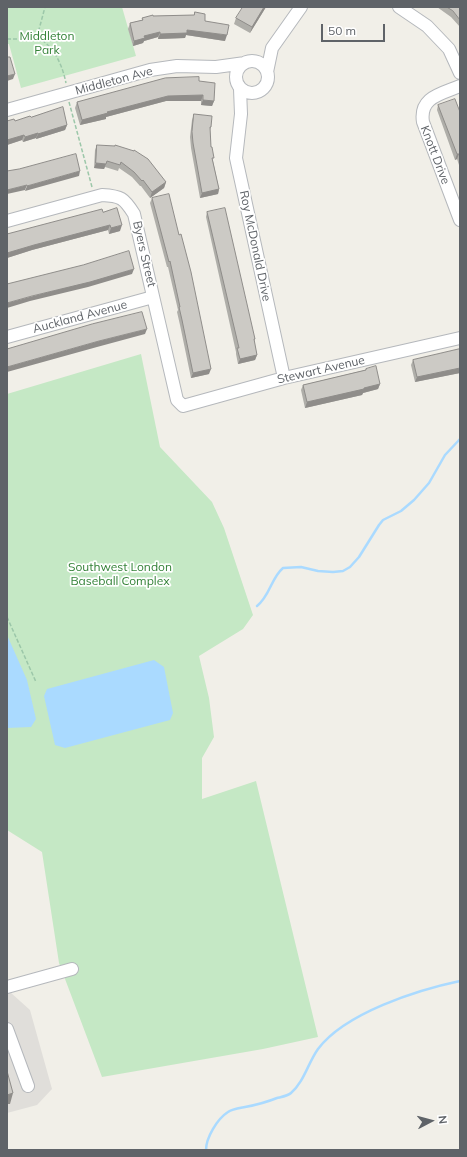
<!DOCTYPE html>
<html>
<head>
<meta charset="utf-8">
<style>
	body { margin:0 }
	#map { position:relative; width:467px; height:1157px; overflow:hidden; background:#f1efe8; font-family:Mulish,sans-serif }
	canvas { display:block }
	.frame { position:absolute; inset:0; border:8px solid #5f6368; pointer-events:none }
	.north { position:absolute; left:411px; top:1101px; width:40px; height:40px; -webkit-text-stroke:3px #fff; paint-order:stroke; rotate:84deg; font-size:11px; font-weight:700; line-height:16px; text-align:center; color:#5f6368 }
	.north::after { content:''; display:block; margin:auto; width:14px; height:18px; background:#5f6368; clip-path:polygon(50% 0,100% 100%,50% 72%,0 100%) }
	.scale { position:absolute; left:321px; top:24px; width:64px; height:18px; box-sizing:border-box; border:2px solid #5f6368; border-top:0; padding-left:5px; font-size:12px; line-height:14px; white-space:nowrap; color:#5f6368; -webkit-text-stroke:3px #fff; paint-order:stroke }
</style>
</head>
<body>
<div id="map">
<canvas width="467" height="1157"></canvas>
<div class="frame"></div>
<div class="north">N</div>
<div class="scale">50 m</div>
</div>
<script>
const c = document.querySelector('canvas').getContext('2d');
c.lineJoin = 'round';
function fill(path, color) {
  c.fillStyle = color;
  c.fill(path, 'evenodd');
}
function stroke(path, color, width, dash) {
  c.strokeStyle = color;
  c.lineWidth = width;
  c.lineCap = dash ? 'butt' : 'round';
  c.setLineDash(dash || []);
  c.stroke(path);
}
function drawText(font, color, halo, rows, align = 'center') {
  c.font = font + ' Mulish,sans-serif';
  c.lineWidth = 3.5;
  c.setLineDash([]);
  c.textBaseline = 'middle';
  c.strokeStyle = halo;
  c.fillStyle = color;
  for (const [text, x, y, turn = 0] of rows) {
    c.save();
    c.translate(x, y);
    c.rotate((+turn || 0) * Math.PI / 180);
    c.textAlign = isNaN(turn) ? turn : align;
    if (halo) c.strokeText(text, 0, 0);
    c.fillText(text, 0, 0);
    c.restore();
  }
}
fill(new Path2D(`
	M 7,987 L 10,992 L 30,1010 L 52,1089 L 37,1105 L 7,1113 Z`), '#e0deda');
fill(new Path2D(`
	M 7,7 L 122,7 L 136,56 L 21,88 L 9,44 L 7,44 Z
	M 141,354 L 160,447 L 212,502 L 224,528 L 253,615 L 243,629 L 199,656 L 209,698 L 214,737 L 202,758 L 202,799 L 256,781 L 318,1037 L 263,1049 L 102,1077 L 59,963 L 42,852 L 7,830 L 7,394 Z`), '#c5e8c5');
fill(new Path2D(`
	M 7,635 L 27,680 L 36,719 L 31,727 L 7,728 Z
	M 154,660 L 164,667 L 173,713 L 170,720 L 65,748 L 55,745 L 44,696 L 47,689 Z`), '#aadaff');
stroke(new Path2D(`
	M 257,606 C 270,596 271,578 283,568 L 301,567 L 318,571 L 333,572 L 343,571 L 350,567 L 359,557 L 379,525 L 383,520 L 401,511 L 414,500 L 429,483 L 445,455 L 460,439
	M 206,1150 C 206,1138 217,1119 228,1112 C 232,1109 240,1108 245,1107 C 256,1105 267,1102 277,1098 C 281,1097 288,1096 291,1093 C 304,1082 308,1063 318,1049 C 345,1013 417,990 460,981`), '#aadaff', 2.5);
const minor = new Path2D(`
	M 399,7 L 427,26 L 449,49 L 460,73
	M236 77a16 16 0 1 1 32 0a16 16 0 1 1-32 0Z
	M 267,72 L 272,48 L 301,7
	M 460,86 C 441,94 419,97 423,122 L 460,220
	M 240,89 L 241,114 L 236,158 L 284,378
	M 7,110 L 150,70 L 177,66 L 216,67 L 245,63
	M 7,221 L 102,195 C 121,196 124,198 134,214 L 177,400 L 183,406 L 284,378 L 460,338
	M 7,337 L 153,297
	M 7,987 L 72,969
	M 7,1029 L 28,1086`);
stroke(minor, '#b5b8bc', 14);
stroke(new Path2D(`
	M 37,37 C 54,46 62,64 66,83
	M 7,39 L 25,39 L 37,37 L 45,7
	M 69,102 L 92,187
	M 7,617 L 36,682`), '#9cc7a9', 1.5, [4, 2]);
stroke(minor, '#fff', 12);
fill(new Path2D(`
	M 266,7 L 250,33 L 234,24 L 236,18 Z
	M 437,7 L 460,7 L 460,27 L 451,17 Z
	M 195,12 L 225,41 L 186,35 L 185,38 L 158,39 L 158,37 L 144,41 L 143,43 L 133,46 L 128,29 L 130,23 L 142,20 L 142,18 L 153,16 L 194,15 Z
	M 199,81 L 214,101 L 212,106 L 201,105 L 201,101 L 166,101 L 106,117 L 106,119 L 80,125 L 75,108 L 77,102 Z
	M 438,105 L 460,112 L 460,168 L 457,159 L 455,160 L 437,110 Z
	M 194,114 L 211,127 L 210,130 L 211,147 L 213,161 L 219,189 L 218,194 L 200,198 L 191,148 L 190,137 L 192,120 Z
	M 31,117 L 67,125 L 65,130 L 36,139 L 36,138 L 23,142 L 22,140 L 7,145 L 7,121 L 15,121 Z
	M 97,145 L 166,182 L 164,188 L 150,198 L 141,186 L 140,186 L 132,177 L 119,168 L 118,171 L 105,167 L 104,169 L 94,168 L 95,150 Z
	M 152,198 L 209,374 L 191,378 L 180,325 L 177,312 L 178,310 L 168,267 L 167,267 L 150,203 Z
	M 103,212 L 120,231 L 109,234 L 108,230 L 32,250 L 7,258 L 7,234 Z
	M 207,212 L 255,339 L 254,341 L 257,355 L 255,360 L 238,364 L 236,354 L 236,352 L 206,217 Z
	M 460,349 L 460,373 L 415,382 L 411,365 L 413,360 Z
	M 366,369 L 380,384 L 378,389 L 363,393 L 362,395 L 305,408 L 301,390 L 303,385 L 365,370 Z`), '#afaea9');
fill(new Path2D(`
	M 264,7 L 266,7 L 250,33 L 252,27 Z
	M 187,30 L 227,35 L 225,41 L 186,35 L 185,38 L 158,39 L 160,34 Z
	M 160,32 L 158,37 L 144,41 L 143,43 L 133,46 L 134,41 L 144,36 Z
	M 15,74 L 13,79 L 7,81 L 7,76 Z
	M 203,95 L 201,101 L 166,101 L 106,117 L 106,119 L 80,125 L 82,120 L 107,112 L 168,96 Z
	M 203,100 L 214,101 L 212,106 L 201,105 Z
	M 67,125 L 65,130 L 36,139 L 38,134 Z
	M 38,133 L 36,138 L 23,142 L 25,137 Z
	M 24,135 L 22,140 L 7,145 L 7,140 Z
	M 457,154 L 459,154 L 457,159 L 455,160 Z
	M 96,163 L 106,164 L 104,169 L 94,168 Z
	M 80,171 L 79,176 L 25,191 L 27,186 Z
	M 166,182 L 164,188 L 150,198 L 152,192 Z
	M 27,185 L 25,190 L 7,194 L 7,190 Z
	M 219,189 L 218,194 L 200,198 L 202,193 Z
	M 110,225 L 108,230 L 32,250 L 7,258 L 7,253 L 34,245 Z
	M 122,225 L 120,231 L 109,234 L 111,228 Z
	M 134,269 L 132,274 L 88,287 L 30,301 L 7,308 L 7,303 Z
	M 147,329 L 145,334 L 97,347 L 7,372 L 7,367 L 99,341 Z
	M 257,355 L 255,360 L 238,364 L 240,359 Z
	M 460,368 L 460,373 L 415,382 L 417,377 Z
	M 211,369 L 209,374 L 191,378 L 193,373 Z
	M 380,384 L 378,389 L 363,393 L 362,395 L 305,408 L 307,402 Z
	M 13,1093 L 10,1104 L 7,1104 L 7,1095 Z`), '#8f8d8a');
const building = new Path2D(`
	M 243,7 L 264,7 L 252,27 L 236,18 Z
	M 447,7 L 460,7 L 460,20 L 453,11 Z
	M 195,12 L 205,14 L 205,21 L 229,25 L 227,35 L 187,30 L 187,33 L 160,34 L 160,32 L 144,36 L 145,38 L 134,41 L 130,23 L 143,20 L 142,18 L 153,15 L 153,16 L 194,15 Z
	M 7,57 L 10,57 L 15,74 L 7,76 Z
	M 199,77 L 199,81 L 215,83 L 214,101 L 203,100 L 203,95 L 168,96 L 107,112 L 108,113 L 82,120 L 77,102 L 165,78 Z
	M 455,99 L 460,112 L 460,157 L 459,154 L 457,154 L 438,105 Z
	M 63,107 L 67,125 L 38,134 L 38,133 L 25,137 L 24,135 L 7,140 L 7,121 L 14,119 L 15,121 L 30,116 L 31,117 Z
	M 194,114 L 212,116 L 211,127 L 210,127 L 211,147 L 212,147 L 214,158 L 212,158 L 219,189 L 202,193 L 193,143 L 192,132 Z
	M 97,145 L 115,146 L 115,145 L 134,151 L 134,150 L 148,159 L 166,182 L 152,192 L 143,180 L 142,181 L 134,172 L 121,162 L 120,165 L 107,161 L 106,164 L 96,163 Z
	M 76,154 L 80,171 L 27,186 L 27,185 L 7,190 L 7,171 L 19,169 Z
	M 169,194 L 179,235 L 181,234 L 191,272 L 211,369 L 193,373 L 182,320 L 179,307 L 180,307 L 170,261 L 169,262 L 152,198 Z
	M 117,208 L 122,225 L 111,228 L 110,225 L 34,245 L 7,253 L 7,234 L 102,209 L 103,212 Z
	M 225,208 L 255,339 L 254,339 L 257,355 L 240,359 L 237,348 L 239,348 L 207,212 Z
	M 129,251 L 134,269 L 90,282 L 32,296 L 7,303 L 7,284 L 83,265 Z
	M 142,312 L 147,329 L 99,341 L 7,367 L 7,349 L 92,324 Z
	M 460,349 L 460,368 L 417,377 L 413,360 Z
	M 376,366 L 380,384 L 364,388 L 364,389 L 307,402 L 303,385 L 366,370 L 366,369 Z
	M 7,1071 L 13,1093 L 7,1095 Z`);
fill(building, '#cccac5');
stroke(building, '#8f8d8a', 1);
drawText('12px', '#348238', '#fff', [
	["Middleton",47,36],
	["Park",47,50],
	["Southwest London",120,567],
	["Baseball Complex",120,581]
]);
drawText('12px', '#5f6368', '#fff', [
	["Middleton Ave",114,81,-15],
	["Knott Drive",435,155,69],
	["Roy McDonald Drive",255,246,78],
	["Byers Street",144,254,77],
	["Auckland Avenue",80,317,-15],
	["Stewart Avenue",321,370,-13]
]);
</script>
</body>
</html>
